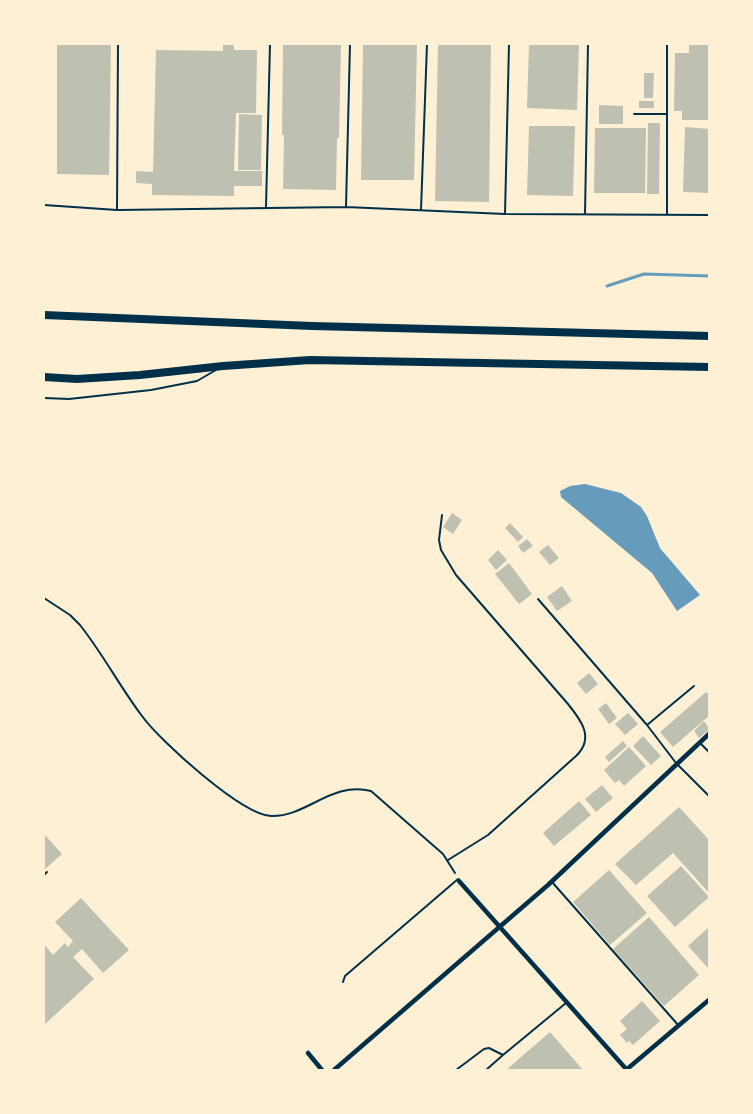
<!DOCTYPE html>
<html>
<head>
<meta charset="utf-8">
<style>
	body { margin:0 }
	#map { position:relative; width:753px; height:1114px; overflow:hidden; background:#fdf0d5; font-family:"Work Sans",sans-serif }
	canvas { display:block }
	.frame { position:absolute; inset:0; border:45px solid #fdf0d5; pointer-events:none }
</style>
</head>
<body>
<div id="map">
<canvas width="753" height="1114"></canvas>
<div class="frame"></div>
</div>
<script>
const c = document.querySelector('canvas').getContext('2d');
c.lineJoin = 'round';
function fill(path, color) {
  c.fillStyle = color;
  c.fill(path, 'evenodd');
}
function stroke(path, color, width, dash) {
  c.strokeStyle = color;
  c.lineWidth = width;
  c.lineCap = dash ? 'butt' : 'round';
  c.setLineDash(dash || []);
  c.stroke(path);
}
fill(new Path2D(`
	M 585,484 L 621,493 L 641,507 L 647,516 L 660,548 L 700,595 L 677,611 L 652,573 L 561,497 L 560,491 L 570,486 Z`), '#669bbc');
stroke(new Path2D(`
	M 607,286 L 644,274 L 710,276`), '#669bbc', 3);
fill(new Path2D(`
	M 57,44 L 111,44 L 109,175 L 57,174 Z
	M 223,44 L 234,44 L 234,50 L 257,50 L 256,113 L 236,113 L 234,171 L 262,171 L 262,186 L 234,186 L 234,196 L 152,195 L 152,184 L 136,183 L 136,171 L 153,172 L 156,50 L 223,51 Z
	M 283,44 L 341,44 L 339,138 L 337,138 L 336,190 L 283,189 L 284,135 L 282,135 Z
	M 363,44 L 417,44 L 414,180 L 361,180 Z
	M 438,44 L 491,44 L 489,202 L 435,201 Z
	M 529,44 L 579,45 L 577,110 L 527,108 Z
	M 689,45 L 710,45 L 710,120 L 682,120 L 682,111 L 674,111 L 675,53 L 689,53 Z
	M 644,73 L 654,73 L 653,98 L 644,98 Z
	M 639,101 L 654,101 L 654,108 L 639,108 Z
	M 599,105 L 623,106 L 623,124 L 599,124 Z
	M 239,114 L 262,115 L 261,170 L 238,170 Z
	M 648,123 L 660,123 L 659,194 L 647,194 Z
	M 529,126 L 575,126 L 573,196 L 527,195 Z
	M 685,127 L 710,129 L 710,193 L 683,192 Z
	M 595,128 L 646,128 L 645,193 L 594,193 Z
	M 452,513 L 462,520 L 453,534 L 443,527 Z
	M 510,523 L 523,537 L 518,542 L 505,528 Z
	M 527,539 L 533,546 L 523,553 L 518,546 Z
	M 548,545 L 559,558 L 550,565 L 539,552 Z
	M 498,550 L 507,560 L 496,570 L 488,560 Z
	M 509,563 L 532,594 L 519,604 L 495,574 Z
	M 562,586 L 572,601 L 557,611 L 547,597 Z
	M 589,673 L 598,684 L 586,694 L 577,683 Z
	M 706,692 L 710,696 L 710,715 L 673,747 L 660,732 Z
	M 606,703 L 617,718 L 609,724 L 598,709 Z
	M 628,713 L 638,724 L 625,735 L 615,724 Z
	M 704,721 L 710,729 L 699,738 L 694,731 Z
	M 643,736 L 661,756 L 651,765 L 633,746 Z
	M 623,741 L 627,746 L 609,762 L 605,757 Z
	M 629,747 L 646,766 L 624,786 L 619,780 L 615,783 L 604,770 Z
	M 602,785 L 613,798 L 596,812 L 585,799 Z
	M 579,801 L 591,815 L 554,846 L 543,833 Z
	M 679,807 L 710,841 L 710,894 L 673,853 L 636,885 L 615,864 Z
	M 44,834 L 62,854 L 44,870 Z
	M 681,866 L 709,897 L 675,927 L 647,896 Z
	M 609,870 L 647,913 L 610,945 L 573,902 Z
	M 81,898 L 129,950 L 103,973 L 82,949 L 73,957 L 94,979 L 44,1025 L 44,944 L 53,955 L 65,943 L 68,947 L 73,941 L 55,922 Z
	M 649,917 L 699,975 L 664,1006 L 613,949 Z
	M 710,926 L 710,967 L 708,968 L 688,946 Z
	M 642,1001 L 660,1021 L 633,1045 L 629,1041 L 627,1043 L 620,1035 L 627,1029 L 620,1021 Z
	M 550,1032 L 583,1070 L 506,1070 Z`), '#bec0b2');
stroke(new Path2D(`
	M 442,515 L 439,540 L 441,550 L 456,575 L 568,704 C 581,720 595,738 576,756 L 488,835 L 448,860
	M 44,598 L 70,615 L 80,625 C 103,654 120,687 142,716 C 160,741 242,815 271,816 C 307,817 331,781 371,791 L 443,854 L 455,873`), '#003049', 2);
stroke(new Path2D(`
	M 634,114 L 667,114
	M 44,205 L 117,210 L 346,207 L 505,214 L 710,215
	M 266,207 L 270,44
	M 346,207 L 350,44
	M 117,210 L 118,44
	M 421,210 L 427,44
	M 505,214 L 509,44
	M 585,214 L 588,44
	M 667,214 L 667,44
	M 44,398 L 69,399 L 151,390 L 197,381 L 216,370
	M 538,599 L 647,725 L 676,763 L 710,797
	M 647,725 L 694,686
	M 699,742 L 710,753
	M 44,875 L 47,872
	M 552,882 L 679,1026
	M 343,982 L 345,976 L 458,879
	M 456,1070 L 484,1049 L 489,1048 L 503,1055 L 566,1003
	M 486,1070 L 503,1055`), '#003049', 2);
stroke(new Path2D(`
	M 459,881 L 627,1070
	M 308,1053 L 322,1070
	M 334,1070 L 548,885 L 710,733
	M 626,1070 L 710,999`), '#003049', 4.5);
stroke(new Path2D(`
	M 44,315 L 312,326 L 710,336
	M 44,377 L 77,379 L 140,375 L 223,366 L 310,360 L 710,367`), '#003049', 8);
</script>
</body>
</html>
